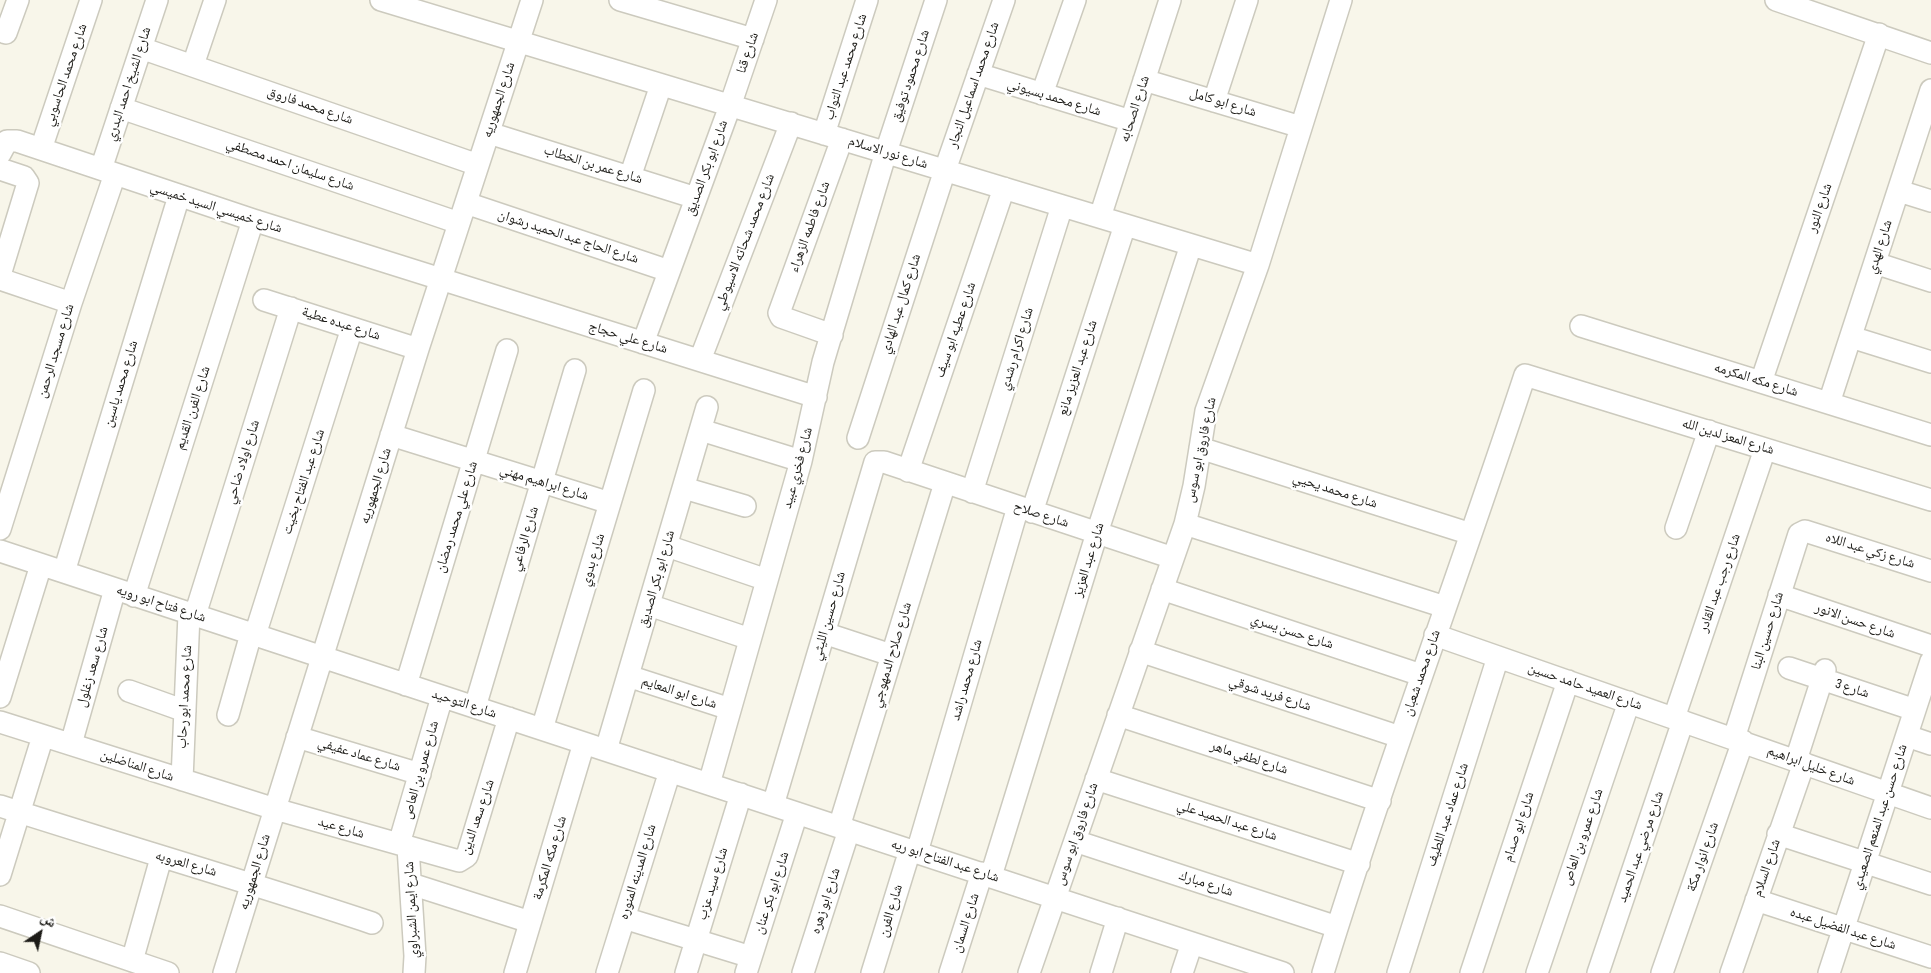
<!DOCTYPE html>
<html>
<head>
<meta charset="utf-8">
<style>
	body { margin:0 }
	#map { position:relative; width:1931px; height:973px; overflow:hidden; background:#f8f6ea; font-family:"Sofia Sans Condensed","Noto Naskh Arabic",sans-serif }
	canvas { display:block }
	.north { position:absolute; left:15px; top:908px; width:50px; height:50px; -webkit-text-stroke:4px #fff; paint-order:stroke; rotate:34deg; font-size:14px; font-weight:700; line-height:20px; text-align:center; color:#1c1b17 }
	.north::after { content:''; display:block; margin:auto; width:18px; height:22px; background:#1c1b17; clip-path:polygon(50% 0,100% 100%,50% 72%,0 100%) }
</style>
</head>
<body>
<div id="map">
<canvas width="1931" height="973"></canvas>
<div class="north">ش</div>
</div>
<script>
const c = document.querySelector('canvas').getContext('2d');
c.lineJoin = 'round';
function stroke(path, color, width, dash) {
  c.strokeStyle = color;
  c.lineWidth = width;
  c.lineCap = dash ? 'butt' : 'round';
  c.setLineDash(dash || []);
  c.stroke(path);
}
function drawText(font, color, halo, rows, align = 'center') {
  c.font = font + ' "Sofia Sans Condensed","Noto Naskh Arabic",sans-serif';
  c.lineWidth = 5;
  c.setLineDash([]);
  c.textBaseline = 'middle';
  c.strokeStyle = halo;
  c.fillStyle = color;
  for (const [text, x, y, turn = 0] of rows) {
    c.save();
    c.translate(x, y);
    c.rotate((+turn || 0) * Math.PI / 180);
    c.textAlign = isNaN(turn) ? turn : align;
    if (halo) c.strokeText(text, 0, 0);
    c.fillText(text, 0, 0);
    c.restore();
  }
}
const minor = new Path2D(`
	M 381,0 L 1258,265
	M 620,0 L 753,39
	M 1776,0 L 1931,53
	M 6,33 L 18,0
	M 141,48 L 478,165
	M 193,65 L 215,0
	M 978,74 L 1131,121
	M 1144,80 L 1301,127
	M 1042,94 L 1075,0
	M 1214,101 L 1247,0
	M 121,108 L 459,223
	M 489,133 L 696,198
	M 824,134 L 867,0
	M 41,149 L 91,0
	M 0,154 L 7,141 L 17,141 L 253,220 L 816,397
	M 0,169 L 24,177 L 28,183 L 0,275
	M 101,169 L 157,0
	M 630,177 L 661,85
	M 1899,191 L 1931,201
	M 466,203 L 669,271
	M 1100,217 L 1170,0
	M 1875,263 L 1931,281
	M 0,279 L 71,303
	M 264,300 L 418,349
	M 1581,326 L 1931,435
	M 832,335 L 781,317 L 779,313 L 842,139
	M 1851,337 L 1931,362
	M 643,343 L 730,106 L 766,0
	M 700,360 L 791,123
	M 1761,382 L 1879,34
	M 1829,403 L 1931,90
	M 701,430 L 801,461
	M 391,435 L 610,503
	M 858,438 L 945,170 L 1004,0
	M 1200,448 L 1471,534
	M 908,471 L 1004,188
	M 684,488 L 745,506
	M 972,492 L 1062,206
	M 1032,512 L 1125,225
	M 1185,524 L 1445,607
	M 1676,528 L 1709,431
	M 0,529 L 71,303 L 115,174
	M 667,546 L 767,580
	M 0,551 L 1283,973
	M 64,572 L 179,196
	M 1162,589 L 1421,675
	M 1779,595 L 1931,646
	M 134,596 L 253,220
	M 649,605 L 750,639
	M 195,615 L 291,308
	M 824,633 L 891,655
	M 255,635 L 352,328
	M 1435,635 L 1931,808
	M 1140,651 L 1400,737
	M 1789,668 L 1915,710
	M 628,676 L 730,709
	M 406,685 L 507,350
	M 129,691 L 185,711
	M 0,697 L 41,565
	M 475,707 L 575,370
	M 228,715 L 251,634
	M 1118,715 L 1380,801
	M 1674,718 L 1765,449
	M 0,722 L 275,809 L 459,861 L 467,856 L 509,718
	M 542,729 L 644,390
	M 1907,736 L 1931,744
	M 297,737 L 420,774
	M 1734,738 L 1799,534 L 1805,531 L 1931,571
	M 71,744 L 115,589
	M 606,750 L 707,407
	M 1796,760 L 1825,670
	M 1096,779 L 1359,864
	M 182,780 L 189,614
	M 709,784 L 801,461 L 823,362 L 886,152 L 936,0
	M 773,805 L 875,462 L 884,462 L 1173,558
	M 0,806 C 124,846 249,882 372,923
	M 839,827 L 945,483
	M 1778,834 L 1931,884
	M 1075,841 L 1337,927
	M 399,844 L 442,697
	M 408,847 L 415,956 L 414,973
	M 917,852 L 1018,507
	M 0,875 L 43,736
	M 991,876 L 1097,533 L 1191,245
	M 411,884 L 530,922
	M 1756,900 L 1931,957
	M 0,916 L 168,973
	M 624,918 L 751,957
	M 132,961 L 161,858
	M 0,963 L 29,973
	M 224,973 L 418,349 L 532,0
	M 515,973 L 584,743
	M 607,973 L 670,771
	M 686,973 L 741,794
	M 746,973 L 797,813
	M 803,973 L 849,830
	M 872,973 L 910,850
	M 950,973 L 982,873
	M 1029,973 L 1185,524 L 1194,486 L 1206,411 L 1258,265 L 1341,0
	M 1101,973 L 1118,918
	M 1182,973 L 1192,943
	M 1323,973 C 1385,772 1459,575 1525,375 L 1931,500
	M 1398,973 L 1498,657
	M 1471,973 L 1568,681
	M 1537,973 L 1629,702
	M 1598,973 L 1683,721
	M 1662,973 L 1743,741
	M 1731,973 L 1804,763
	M 1829,973 L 1931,661`);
stroke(minor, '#cccabe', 24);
stroke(minor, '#fff', 21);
drawText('14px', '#1c1b17', '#fff', [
	["شارع قنا",748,53,-71],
	["شارع محمد عبد التواب",846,67,-72],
	["شارع محمد الحاسوبي",66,75,-71],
	["شارع محمود توفيق",911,76,-72],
	["شارع الشيخ احمد البدري",129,84,-72],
	["شارع محمد اسماعيل النجار",974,85,-71],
	["شارع محمد بسيوني",1054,98,17],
	["شارع الجمهوريه",499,100,-72],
	["شارع ابو كامل",1223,103,17],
	["شارع محمد فاروق",310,106,19],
	["شارع الصحابه",1135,109,-72],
	["شارع نور الاسلام",888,153,17],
	["شارع سليمان احمد مصطفي",290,165,19],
	["شارع عمر بن الخطاب",593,165,17],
	["شارع ابو بكر الصديق",707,168,-70],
	["شارع خميسي السيد خميسي",216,208,18],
	["شارع النور",1820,208,-71],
	["شارع فاطمه الزهراء",810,227,-70],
	["شارع الحاج عبد الحميد رشوان",568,237,18],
	["شارع محمد شحاته الاسيوطي",745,242,-69],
	["شارع الهدي",1880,247,-72],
	["شارع كمال عبد الهادي",901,304,-72],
	["شارع عبده عطية",341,324,18],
	["شارع عطيه ابو سيف",956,330,-71],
	["شارع علي حجاج",628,338,17],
	["شارع اكرام رشدي",1017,349,-73],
	["شارع مسجد الرحمن",56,351,-73],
	["شارع عبد العزيز مانع",1078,368,-72],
	["شارع مكه المكرمه",1756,380,17],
	["شارع محمد ياسين",121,384,-73],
	["شارع الفرن القديم",193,408,-72],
	["شارع المعز لدين الله",1728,437,17],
	["شارع فاروق ابو سوس",1201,450,-78],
	["شارع اولاد ضاحي",243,462,-73],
	["شارع فخري عبيد",798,468,-75],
	["شارع عبد الفتاح بخيت",304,482,-72],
	["شارع ابراهيم مهني",544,483,17],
	["شارع الجمهوريه",376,486,-73],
	["شارع محمد يحيي",1335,491,18],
	["شارع صلاح",1041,515,18],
	["شارع علي محمد رمضان",457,517,-73],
	["شارع الرفاعي",525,539,-73],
	["شارع زكي عبد اللاه",1870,551,17],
	["شارع بدوي",593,560,-73],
	["شارع عبد العزيز",1089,560,-73],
	["شارع ابو بكر الصديق",657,579,-74],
	["شارع رجب عبد القادر",1720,583,-71],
	["شارع فتاح ابو رويه",161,604,18],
	["شارع حسين الليثي",829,616,-74],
	["شارع حسن الانور",1855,621,19],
	["شارع حسين البنا",1768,631,-73],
	["شارع حسن يسري",1292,632,18],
	["شارع صلاح الدمهوجي",892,655,-73],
	["شارع سعد زغلول",93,667,-74],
	["شارع محمد شعبان",1422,673,-71],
	["شارع محمد راشد",967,680,-74],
	["شارع العميد حامد حسين",1585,687,19],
	["شارع 3",1852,689,18],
	["شارع ابو المعايم",679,693,18],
	["شارع فريد شوقي",1270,694,18],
	["شارع محمد ابو رحاب",185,697,-87],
	["شارع التوحيد",464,704,18],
	["شارع عماد عفيفي",359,755,17],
	["شارع لطفي ماهر",1249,758,18],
	["شارع المناضلين",137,766,18],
	["شارع خليل ابراهيم",1811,766,20],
	["شارع عمرو بن العاص",421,770,-74],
	["شارع عماد عبد اللطيف",1448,815,-72],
	["شارع سعد الدين",478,817,-71],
	["شارع حسن عبد المنعم الصعيدي",1880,817,-72],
	["شارع عبد الحميد علي",1227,821,18],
	["شارع ابو صدام",1519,827,-72],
	["شارع عيد",341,828,16],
	["شارع فاروق ابو سوس",1077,834,-71],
	["شارع عمرو بن العاص",1583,837,-71],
	["شارع مرضي عبد الحميد",1641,847,-71],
	["شارع انوار مكة",1703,857,-71],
	["شارع مكه المكرمة",550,858,-73],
	["شارع عبد الفتاح ابو ريه",945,861,18],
	["شارع العروبه",186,864,16],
	["شارع السلام",1767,868,-71],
	["شارع الجمهوريه",255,872,-73],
	["شارع المدينه المنوره",638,872,-73],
	["شارع سيد عزب",713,884,-73],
	["شارع مبارك",1206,884,18],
	["شارع ابو بكر عنان",772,893,-72],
	["شارع ابو زهره",826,901,-72],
	["شارع ايمن الشبراوي",412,910,-93],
	["شارع الفرن",891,911,-73],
	["شارع السمان",966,923,-72],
	["شارع عبد الفضيل عبده",1843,929,18]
]);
</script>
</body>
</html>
